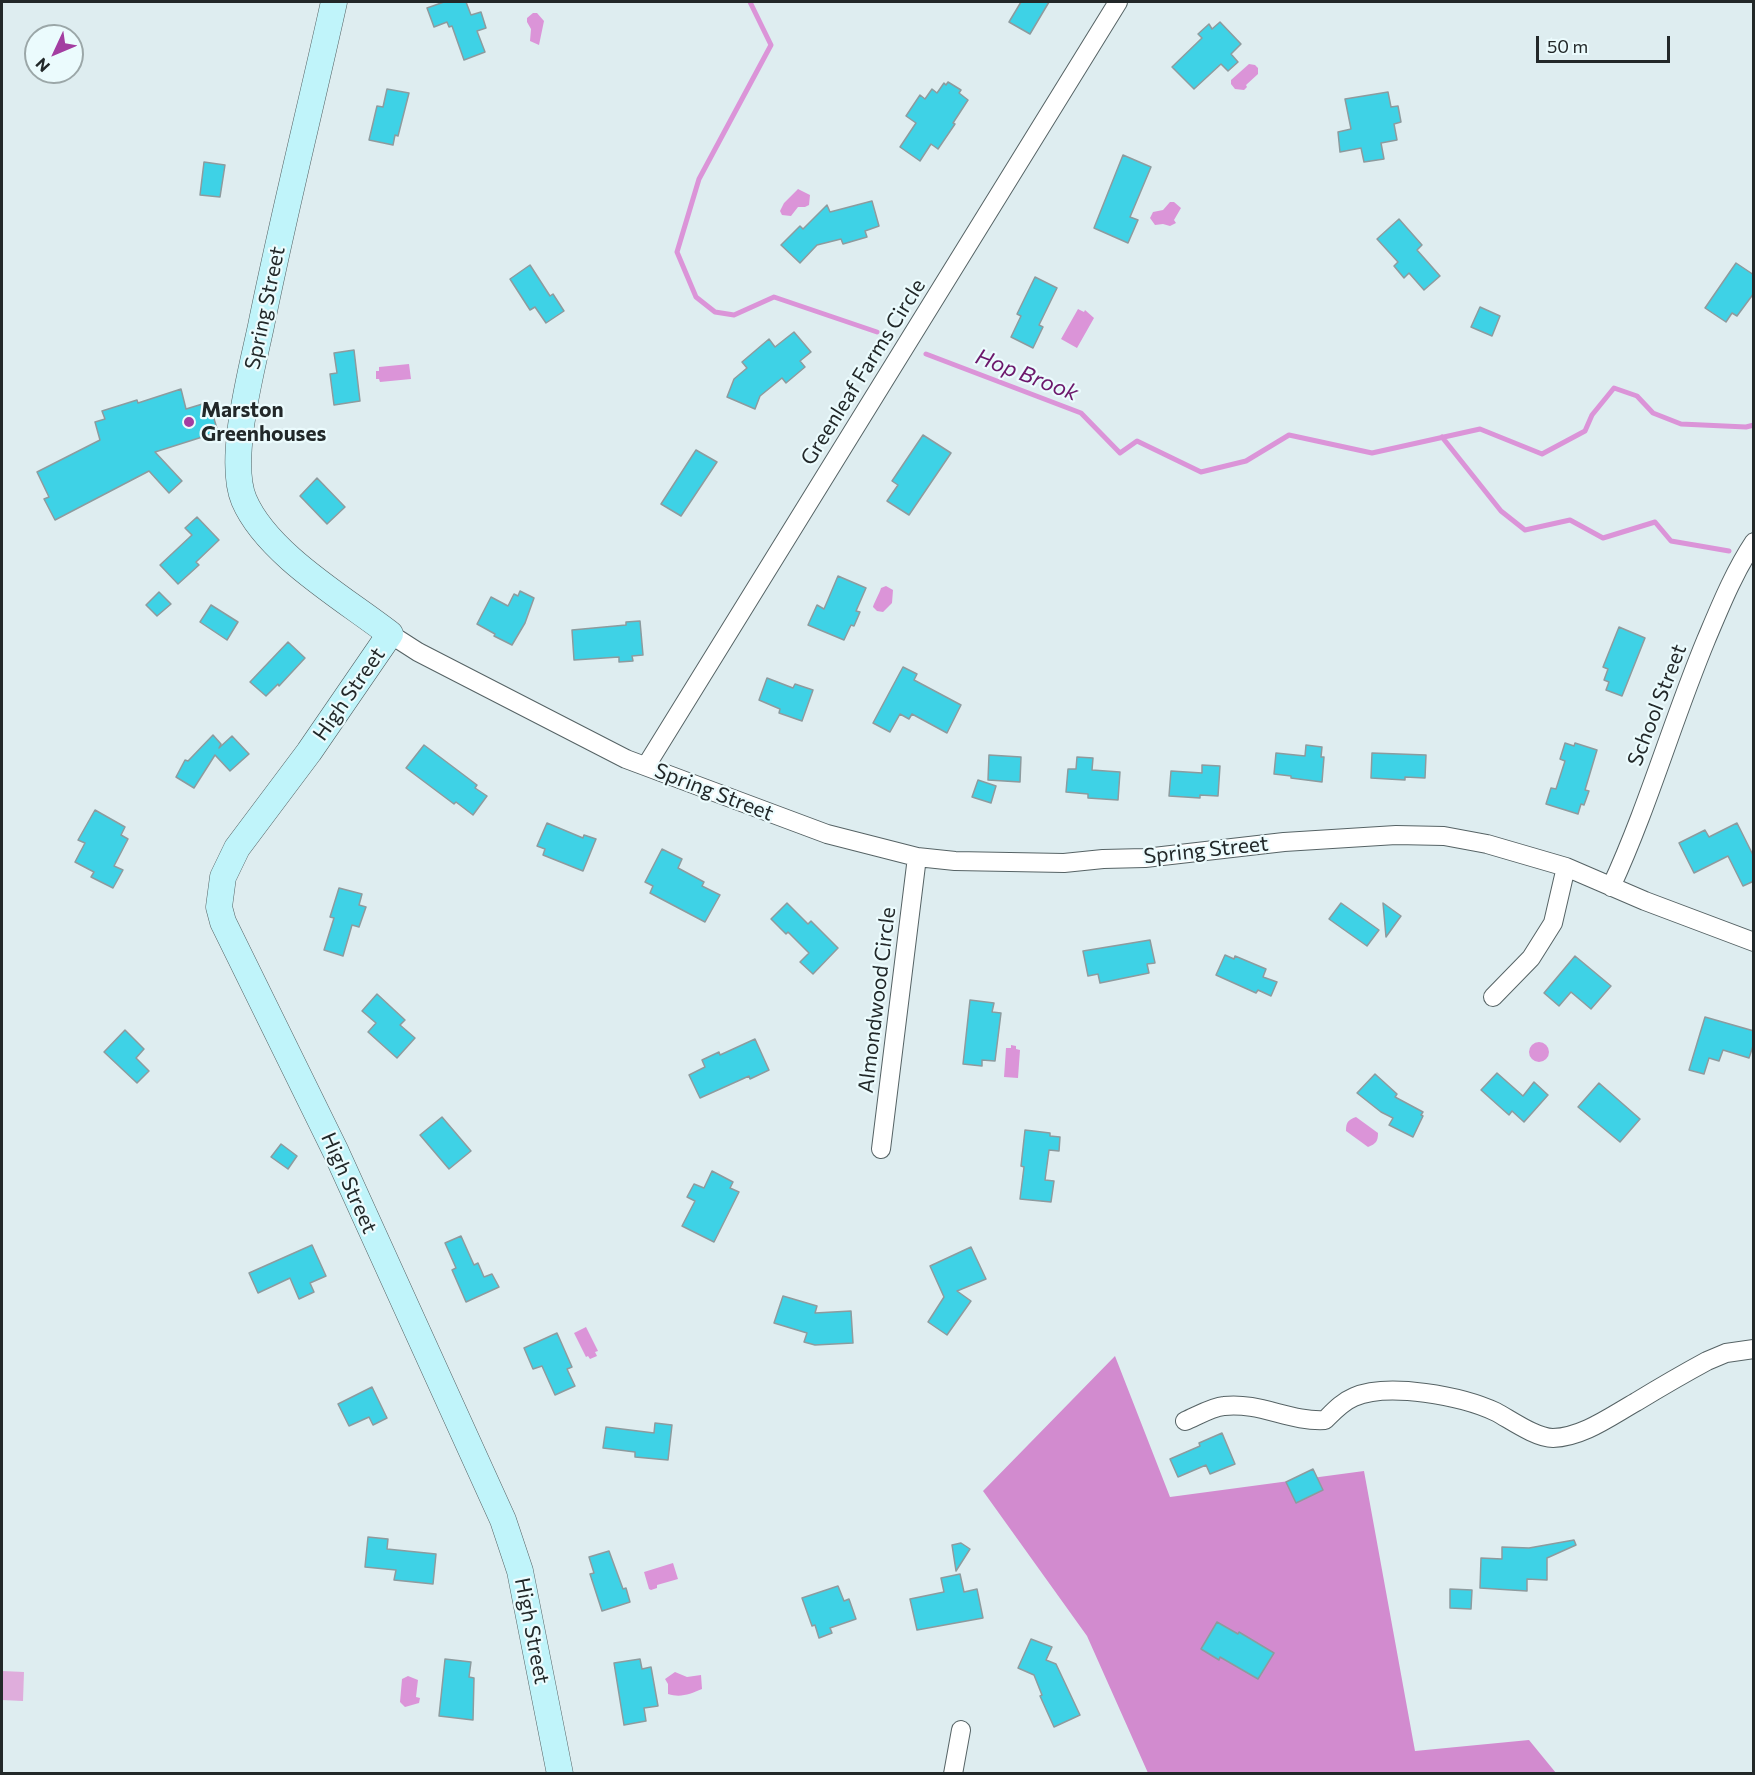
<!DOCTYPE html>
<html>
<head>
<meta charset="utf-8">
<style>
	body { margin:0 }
	#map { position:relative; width:1755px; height:1775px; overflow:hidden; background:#deedf0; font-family:Commissioner,sans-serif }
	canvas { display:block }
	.frame { position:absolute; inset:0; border:3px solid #222829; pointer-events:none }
	.north { position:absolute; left:24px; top:24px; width:60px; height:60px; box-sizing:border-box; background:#ebfbfd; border:2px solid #9ba7a8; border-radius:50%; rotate:226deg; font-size:16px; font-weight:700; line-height:24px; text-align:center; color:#222829 }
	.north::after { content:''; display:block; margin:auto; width:21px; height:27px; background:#a33da1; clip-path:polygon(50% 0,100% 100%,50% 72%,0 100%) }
	.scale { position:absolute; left:1536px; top:36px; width:134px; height:27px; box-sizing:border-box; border:3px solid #222829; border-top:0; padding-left:8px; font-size:18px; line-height:21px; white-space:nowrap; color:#222829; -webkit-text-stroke:4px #ebfbfd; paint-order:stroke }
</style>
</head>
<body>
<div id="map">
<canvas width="1755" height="1775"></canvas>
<div class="frame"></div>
<div class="north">N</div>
<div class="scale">50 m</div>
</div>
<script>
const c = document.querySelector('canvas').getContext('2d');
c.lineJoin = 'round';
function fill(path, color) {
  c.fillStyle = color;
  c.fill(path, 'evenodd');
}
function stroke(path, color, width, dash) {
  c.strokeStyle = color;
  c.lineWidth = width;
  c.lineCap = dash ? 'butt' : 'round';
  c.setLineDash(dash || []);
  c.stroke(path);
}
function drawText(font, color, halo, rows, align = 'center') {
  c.font = font + ' Commissioner,sans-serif';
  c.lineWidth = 4.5;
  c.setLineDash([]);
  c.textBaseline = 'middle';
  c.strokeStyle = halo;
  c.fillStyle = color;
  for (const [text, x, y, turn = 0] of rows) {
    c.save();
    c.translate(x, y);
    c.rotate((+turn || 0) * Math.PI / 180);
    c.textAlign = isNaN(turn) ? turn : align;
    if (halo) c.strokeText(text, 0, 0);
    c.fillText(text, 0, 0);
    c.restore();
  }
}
fill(new Path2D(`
	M 2,1671 L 24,1672 L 23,1701 L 2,1700 Z`), '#dfaddc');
fill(new Path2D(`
	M 1115,1356 L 1170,1497 L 1364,1471 L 1415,1751 L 1529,1740 L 1556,1773 L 1148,1773 L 1087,1636 L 983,1491 Z`), '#d28bcf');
fill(new Path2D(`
	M 533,13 L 537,13 L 544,21 L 539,45 L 530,41 L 531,29 L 527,22 L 527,18 Z
	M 1249,64 L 1255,65 L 1258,68 L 1258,74 L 1246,85 L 1247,87 L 1244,90 L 1235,89 L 1231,84 L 1231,80 Z
	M 798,189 L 810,195 L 809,205 L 805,207 L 798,207 L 791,216 L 782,215 L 780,211 L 784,203 Z
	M 1170,202 L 1174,202 L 1181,208 L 1174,220 L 1176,223 L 1170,226 L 1163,224 L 1155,225 L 1150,218 L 1153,212 L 1163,210 Z
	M 1078,309 L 1084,312 L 1085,310 L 1094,318 L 1077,348 L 1061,339 Z
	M 409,364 L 411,379 L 380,382 L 379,379 L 376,379 L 376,371 L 379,371 L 379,367 Z
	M 886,586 L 893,590 L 892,603 L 883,612 L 877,611 L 873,607 C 873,605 880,592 881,588 Z
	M1529 1052a10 10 0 1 1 20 0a10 10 0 1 1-20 0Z
	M 1011,1045 L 1016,1046 L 1016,1049 L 1020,1050 L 1018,1078 L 1004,1077 L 1006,1048 L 1011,1048 Z
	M 1356,1117 L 1378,1133 C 1378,1141 1376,1144 1368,1147 L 1346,1131 C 1346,1122 1348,1120 1356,1117 Z
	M 586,1327 L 598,1351 L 595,1352 L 597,1356 L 590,1359 L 588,1356 L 586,1357 L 574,1333 Z
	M 673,1563 L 678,1579 L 657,1585 L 657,1588 L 651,1590 L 649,1589 L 644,1572 Z
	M 675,1672 L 687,1677 L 701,1675 L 702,1689 C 690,1694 681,1698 668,1694 L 668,1684 L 665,1679 Z
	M 408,1676 L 418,1680 L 416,1697 L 420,1698 L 419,1703 L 405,1707 L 400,1702 L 402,1679 Z`), '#db94d8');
stroke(new Path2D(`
	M 750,2 L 771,45 L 699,179 L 677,252 L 696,297 L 715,312 L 734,315 L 774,297 L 877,332
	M 926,354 L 1081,413 L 1120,453 L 1137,441 L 1201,472 L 1246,461 L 1289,435 L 1372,453 L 1480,429 L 1542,454 L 1585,431 L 1592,415 L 1614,388 L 1637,396 L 1653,413 L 1681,424 L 1746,427 L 1754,425
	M 1442,437 L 1501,511 L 1525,530 L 1570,520 L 1603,538 L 1655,522 L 1671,541 L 1729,551`), '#db94d8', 5);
const building = new Path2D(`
	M 444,2 L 466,2 L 471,15 L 481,12 L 486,28 L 477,31 L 485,52 L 464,60 L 452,26 L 449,27 L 447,22 L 434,27 L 427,8 Z
	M 1021,2 L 1049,2 L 1030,34 L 1009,22 Z
	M 1220,22 L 1241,44 L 1231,54 L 1238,62 L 1228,71 L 1221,64 L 1194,89 L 1172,67 L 1202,38 L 1198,34 L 1209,24 L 1212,29 Z
	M 948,82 L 961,90 L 959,93 L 968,100 L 953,123 L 955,124 L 938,149 L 931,144 L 920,161 L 900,147 L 916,123 L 906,116 L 920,95 L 925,99 L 932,89 L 937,93 L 944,83 L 946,85 Z
	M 387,89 L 409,93 L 398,136 L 395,135 L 393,145 L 369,140 L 377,106 L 383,107 Z
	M 1388,92 L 1391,107 L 1398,106 L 1401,122 L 1394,124 L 1397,140 L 1381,143 L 1384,159 L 1364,162 L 1361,148 L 1340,152 L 1338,132 L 1351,129 L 1345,99 Z
	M 1123,155 L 1151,167 L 1130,217 L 1138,220 L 1128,243 L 1094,228 Z
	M 204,162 L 225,165 L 220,197 L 200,195 Z
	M 872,201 L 879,226 L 865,231 L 867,237 L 843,244 L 841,239 L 817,245 L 800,263 L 781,245 L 800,226 L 803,229 L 827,205 L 830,212 Z
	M 1399,219 L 1422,245 L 1417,250 L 1440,276 L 1424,290 L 1409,273 L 1404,278 L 1394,266 L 1398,262 L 1377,239 Z
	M 1736,263 L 1754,275 L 1754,293 L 1737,316 L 1732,313 L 1726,322 L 1705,308 Z
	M 530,265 L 550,296 L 553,294 L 564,311 L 546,323 L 535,307 L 530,310 L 510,279 Z
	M 1035,277 L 1057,288 L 1039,325 L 1043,327 L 1033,348 L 1011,337 L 1021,316 L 1017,314 Z
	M 1480,307 L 1500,316 L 1492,336 L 1471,327 Z
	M 794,332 L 811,352 L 800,361 L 805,367 L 786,383 L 782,378 L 760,396 L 755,409 L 727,397 L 734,379 L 747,368 L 742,362 L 769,339 L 775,347 Z
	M 354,350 L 360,401 L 334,405 L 330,374 L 337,373 L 334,353 Z
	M 181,389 L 186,409 L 209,402 L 218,432 L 155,452 L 182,481 L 169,493 L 149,471 L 55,520 L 44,499 L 49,497 L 37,472 L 100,440 L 95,422 L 105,419 L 102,411 L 137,400 L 138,403 Z
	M 923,435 L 951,453 L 909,515 L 887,501 L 898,485 L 892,481 Z
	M 696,450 L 717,462 L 681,516 L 661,504 Z
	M 317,478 L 345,507 L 327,524 L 300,496 Z
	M 197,517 L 219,540 L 196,562 L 199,565 L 178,584 L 160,565 L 192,535 L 185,528 Z
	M 838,576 L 866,588 L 856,611 L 860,612 L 854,626 L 851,625 L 844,640 L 808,625 L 817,605 L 824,609 Z
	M 520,591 L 534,598 L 525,623 L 512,645 L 494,636 L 495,634 L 477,624 L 491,597 L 508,606 L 514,594 L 518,596 Z
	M 159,592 L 171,604 L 157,616 L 146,605 Z
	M 211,605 L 238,622 L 227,640 L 200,622 Z
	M 640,621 L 643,655 L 632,656 L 633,661 L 619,662 L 619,657 L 574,660 L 572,630 L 626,625 L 626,622 Z
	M 1619,627 L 1645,638 L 1622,696 L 1606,690 L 1609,682 L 1604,680 L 1608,669 L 1603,667 Z
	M 288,642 L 305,658 L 279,686 L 278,684 L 266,696 L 250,682 Z
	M 903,667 L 917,674 L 914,680 L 961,705 L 947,733 L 912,714 L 909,719 L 900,714 L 890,732 L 873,723 Z
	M 767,678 L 793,688 L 795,684 L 813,690 L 802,721 L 779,713 L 780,709 L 759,700 Z
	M 213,735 L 221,744 L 219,748 L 232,736 L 249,754 L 230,771 L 215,755 L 194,788 L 176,777 L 185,760 L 188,761 Z
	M 1565,743 L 1574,746 L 1575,743 L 1597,750 L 1585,790 L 1589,791 L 1584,805 L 1581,804 L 1578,814 L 1546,804 L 1551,788 L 1556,789 L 1565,761 L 1560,759 Z
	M 424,745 L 477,785 L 475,788 L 487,796 L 473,815 L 456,802 L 454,804 L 406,768 Z
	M 1306,745 L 1322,747 L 1321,757 L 1324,757 L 1322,782 L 1291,778 L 1291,776 L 1274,774 L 1276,753 L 1305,756 Z
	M 1372,753 L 1426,755 L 1425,778 L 1405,777 L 1405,780 L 1371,778 Z
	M 989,755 L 1021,757 L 1020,782 L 988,780 Z
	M 1077,757 L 1093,758 L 1092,770 L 1120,772 L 1118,800 L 1088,798 L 1088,794 L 1066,792 L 1068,769 L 1076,769 Z
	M 1202,765 L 1220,766 L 1218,796 L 1200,795 L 1200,798 L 1169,796 L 1171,771 L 1202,773 Z
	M 978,780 L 996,786 L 991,803 L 972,797 Z
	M 95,810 L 125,827 L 121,835 L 128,839 L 114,866 L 123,870 L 113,888 L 91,877 L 94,872 L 75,862 L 85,843 L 78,840 Z
	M 547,823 L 583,838 L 584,835 L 596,839 L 583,871 L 543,855 L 545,849 L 537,846 Z
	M 1737,823 L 1754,857 L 1754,881 L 1743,886 L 1728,856 L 1694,873 L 1679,843 L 1705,830 L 1709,837 Z
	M 662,849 L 682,859 L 678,868 L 704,882 L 702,886 L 720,895 L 705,922 L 650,893 L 653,886 L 645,882 Z
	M 339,888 L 362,894 L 359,905 L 366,907 L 359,927 L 352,925 L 343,956 L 324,950 L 334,918 L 330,917 Z
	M 787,903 L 808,924 L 811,921 L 838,948 L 813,974 L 800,962 L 809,953 L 788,932 L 786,934 L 771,919 Z
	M 1341,903 L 1379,930 L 1367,946 L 1329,919 Z
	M 1383,903 L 1401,916 L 1386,937 Z
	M 1150,940 L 1155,963 L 1147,964 L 1149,973 L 1100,983 L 1098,974 L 1088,976 L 1083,951 Z
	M 1225,955 L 1234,959 L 1235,956 L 1266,969 L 1263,977 L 1277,982 L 1271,996 L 1258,990 L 1256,993 L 1216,975 Z
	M 1575,956 L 1611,986 L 1591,1009 L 1571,992 L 1559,1006 L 1544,993 Z
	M 377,994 L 405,1020 L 400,1025 L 415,1038 L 397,1058 L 368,1032 L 376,1023 L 362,1011 Z
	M 970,1000 L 994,1003 L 992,1012 L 1001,1013 L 995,1061 L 982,1060 L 982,1066 L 963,1064 Z
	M 1705,1017 L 1754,1031 L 1754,1043 L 1749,1058 L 1723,1050 L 1719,1061 L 1709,1058 L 1704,1074 L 1689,1070 Z
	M 125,1030 L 144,1049 L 136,1058 L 149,1071 L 137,1083 L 104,1052 Z
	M 755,1039 L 769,1070 L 750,1079 L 749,1076 L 700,1098 L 689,1075 L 705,1067 L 702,1060 L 719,1052 L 720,1055 Z
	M 1497,1073 L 1523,1096 L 1534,1082 L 1548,1095 L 1524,1122 L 1512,1111 L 1509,1115 L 1481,1090 Z
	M 1375,1074 L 1397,1094 L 1395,1097 L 1423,1112 L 1421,1115 L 1423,1116 L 1413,1137 L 1389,1125 L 1393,1118 L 1381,1112 L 1357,1093 Z
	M 1599,1083 L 1640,1119 L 1620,1142 L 1578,1107 Z
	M 442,1117 L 471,1151 L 449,1169 L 420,1135 Z
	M 1025,1130 L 1050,1133 L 1050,1136 L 1060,1137 L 1059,1151 L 1049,1150 L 1045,1180 L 1054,1181 L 1051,1202 L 1020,1199 L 1024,1167 L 1021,1166 Z
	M 281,1144 L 297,1156 L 288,1169 L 271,1157 Z
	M 712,1171 L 733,1182 L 730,1188 L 739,1192 L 714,1242 L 682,1226 L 695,1201 L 687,1197 L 694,1184 L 704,1188 Z
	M 461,1236 L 474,1265 L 478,1263 L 484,1277 L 492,1274 L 499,1287 L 466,1302 L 452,1270 L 456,1268 L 445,1243 Z
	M 312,1245 L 326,1276 L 310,1283 L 314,1292 L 299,1299 L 290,1278 L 258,1293 L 249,1273 Z
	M 971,1247 L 986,1279 L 957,1291 L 971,1301 L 947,1335 L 928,1322 L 944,1297 L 930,1266 Z
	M 783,1296 L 817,1306 L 815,1313 L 851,1311 L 853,1343 L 815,1345 L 804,1342 L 807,1333 L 774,1323 Z
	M 557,1333 L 572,1367 L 567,1369 L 575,1386 L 555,1395 L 542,1366 L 533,1369 L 524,1348 Z
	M 372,1387 L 387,1418 L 373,1425 L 369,1417 L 349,1426 L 338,1404 Z
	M 655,1423 L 672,1425 L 668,1460 L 635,1457 L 635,1452 L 603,1448 L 606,1427 L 654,1433 Z
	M 1222,1433 L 1235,1464 L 1210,1474 L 1206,1465 L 1178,1477 L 1170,1459 L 1200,1446 L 1199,1443 Z
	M 1313,1469 L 1323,1490 L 1296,1503 L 1286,1482 Z
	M 368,1537 L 388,1539 L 387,1549 L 436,1554 L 433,1584 L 394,1580 L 396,1570 L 365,1567 Z
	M 1574,1540 L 1576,1545 L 1547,1558 L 1547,1580 L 1527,1579 L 1527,1591 L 1480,1588 L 1481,1558 L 1502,1559 L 1502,1547 L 1529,1548 Z
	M 961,1543 L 970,1549 L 956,1571 L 952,1545 Z
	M 609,1551 L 623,1589 L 626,1588 L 630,1602 L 602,1611 L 590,1574 L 594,1573 L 589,1557 Z
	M 960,1574 L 964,1592 L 977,1589 L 983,1618 L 917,1630 L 910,1599 L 944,1592 L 941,1578 Z
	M 838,1586 L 844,1601 L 849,1599 L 856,1619 L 830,1628 L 832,1633 L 819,1638 L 815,1625 L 812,1626 L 802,1598 Z
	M 1450,1589 L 1472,1590 L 1471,1609 L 1450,1608 Z
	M 1217,1622 L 1238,1634 L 1239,1632 L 1274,1653 L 1258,1679 L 1220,1657 L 1219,1660 L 1201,1649 Z
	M 1031,1639 L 1052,1647 L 1046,1660 L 1056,1664 L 1080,1715 L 1054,1727 L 1040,1696 L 1042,1695 L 1034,1675 L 1018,1668 Z
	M 445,1659 L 471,1662 L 469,1677 L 474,1678 L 473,1720 L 439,1716 Z
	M 640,1659 L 642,1669 L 651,1667 L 658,1706 L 644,1708 L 646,1721 L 624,1725 L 614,1663 Z`);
fill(building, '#3ed2e6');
stroke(building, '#8d9b9e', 1.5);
const street = new Path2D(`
	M 390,634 L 418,652 L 626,759 L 827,834 L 917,857 L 955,861 L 1064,863 L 1103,859 L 1145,858 L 1284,842 L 1396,835 L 1444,836 L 1487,844 L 1566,867 L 1645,901 L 1754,942
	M 646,766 L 1118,2
	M 1611,887 C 1648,807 1672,722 1706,640 C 1720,607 1734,572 1754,542
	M 1493,997 L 1531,958 L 1553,923 L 1566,867
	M 881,1149 L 917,857
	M 1185,1421 C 1197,1416 1212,1407 1224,1406 C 1260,1402 1290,1422 1325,1420 C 1334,1411 1342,1402 1354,1397 C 1388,1382 1462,1396 1496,1412 C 1511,1420 1536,1438 1553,1438 C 1583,1437 1611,1416 1636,1402 C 1659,1388 1683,1374 1707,1361 L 1726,1353 L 1754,1349
	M 953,1774 L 961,1730`);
const secondary = new Path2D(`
	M 334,2 C 310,110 283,217 261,326 C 252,369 227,460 244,500 C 267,554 345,599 390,634 L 309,752 L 237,848 L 223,877 L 219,907 L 223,922 L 336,1152 L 503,1520 L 520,1571 L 560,1774`);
stroke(street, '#566365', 20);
stroke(secondary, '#566365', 27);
stroke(street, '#fff', 18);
stroke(secondary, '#c0f4fa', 26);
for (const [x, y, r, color] of [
	[189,422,6,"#a33da1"]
]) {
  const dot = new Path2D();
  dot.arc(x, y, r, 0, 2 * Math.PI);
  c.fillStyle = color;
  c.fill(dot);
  stroke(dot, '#ebfbfd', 2);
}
drawText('21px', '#222829', '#ebfbfd', [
	["Spring Street",265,308,-78],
	["Greenleaf Farms Circle",863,372,-58],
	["High Street",349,694,-55],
	["School Street",1657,705,-69],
	["Spring Street",714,792,21],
	["Spring Street",1206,850,-6],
	["Almondwood Circle",877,1000,-83],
	["High Street",349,1183,66],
	["High Street",532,1631,79]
]);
drawText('bold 21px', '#222829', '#ebfbfd', [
	["Marston",201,410],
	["Greenhouses",201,434]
], 'left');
drawText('italic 22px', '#6b166a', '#ebfbfd', [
	["Hop Brook",1027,375,21]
]);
</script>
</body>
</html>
